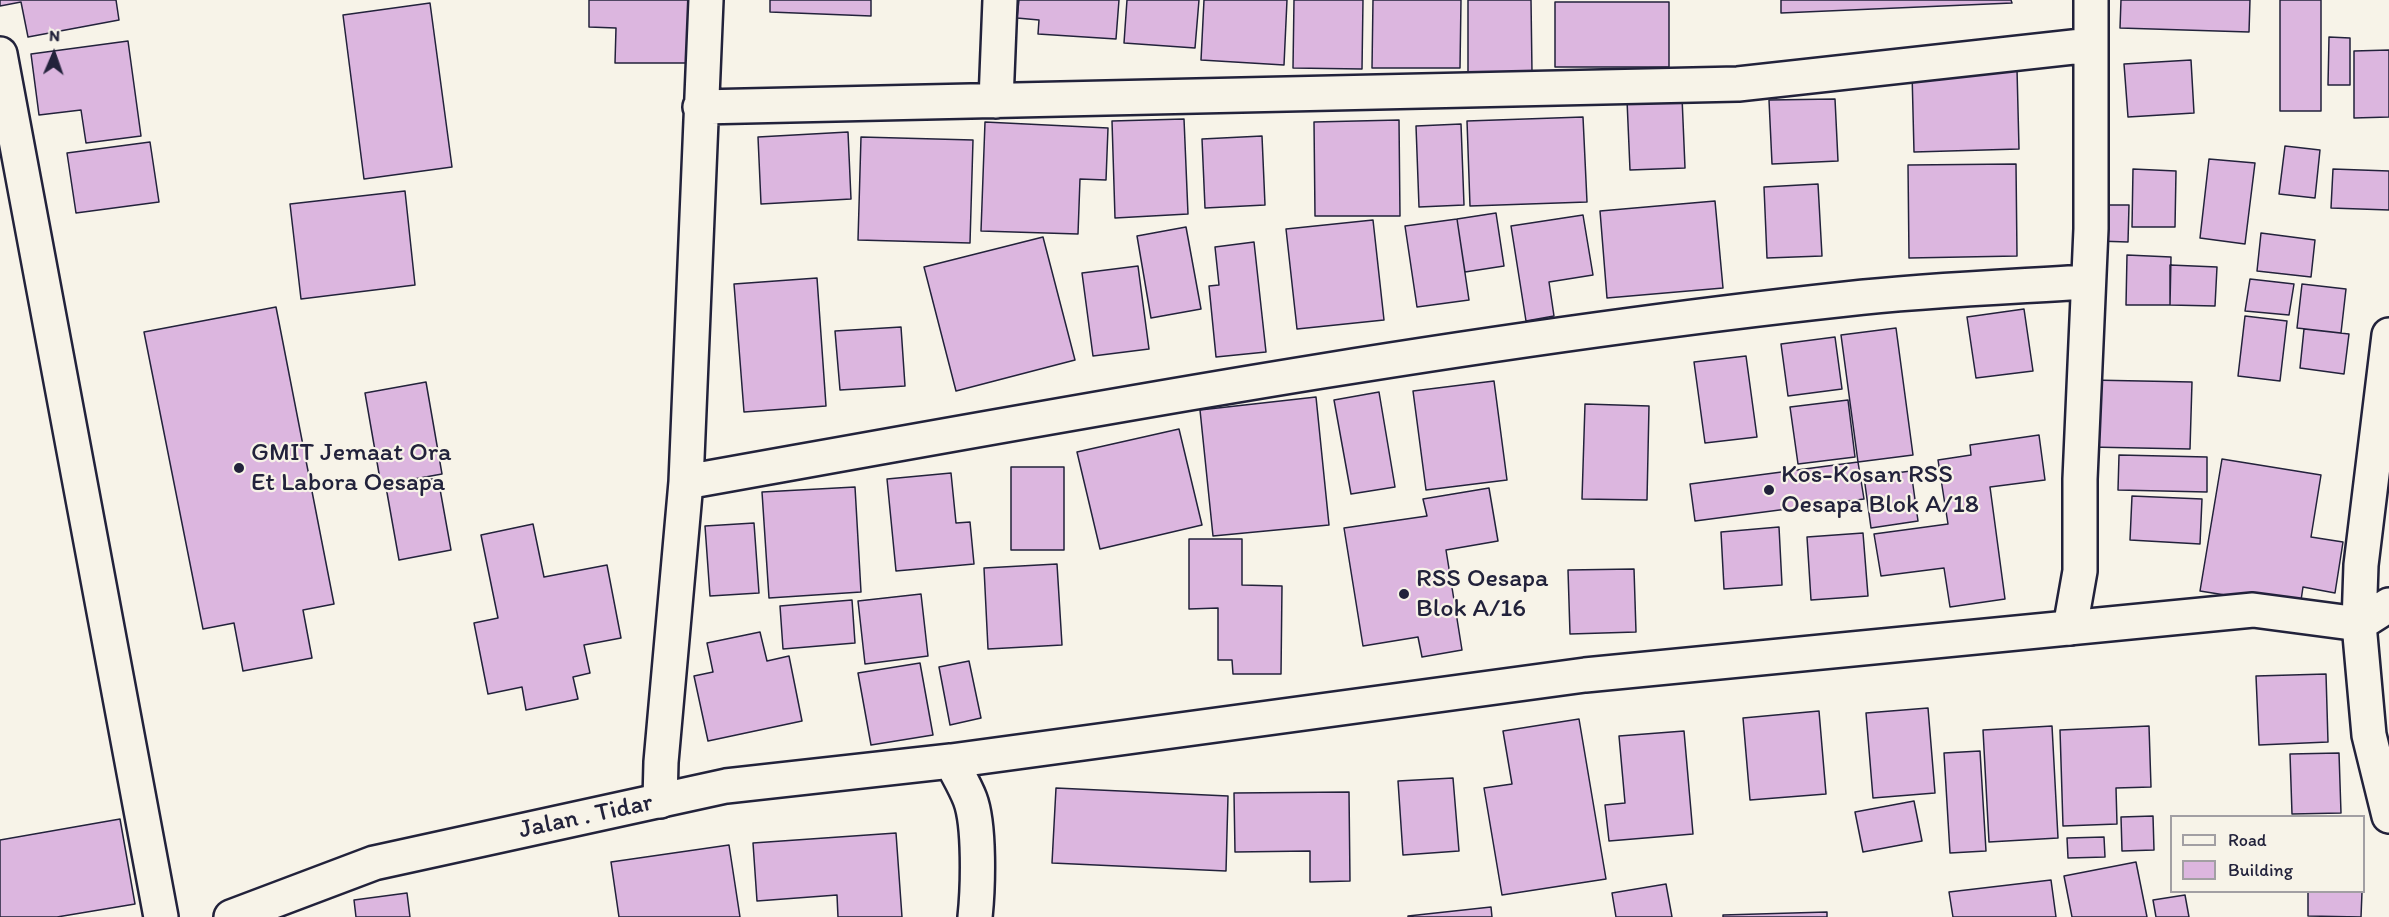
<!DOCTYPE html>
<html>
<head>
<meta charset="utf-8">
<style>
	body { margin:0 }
	#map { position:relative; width:2389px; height:917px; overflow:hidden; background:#f7f3e8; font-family:Itim,sans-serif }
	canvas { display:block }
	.legend { position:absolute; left:2170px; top:815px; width:195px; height:78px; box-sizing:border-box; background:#f7f3e8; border:2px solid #a29fa3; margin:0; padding:8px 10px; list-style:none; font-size:18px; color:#22223b }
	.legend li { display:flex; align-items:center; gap:12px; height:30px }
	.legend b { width:30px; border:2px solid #a29fa3 }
	.north { position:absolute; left:24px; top:24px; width:60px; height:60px; -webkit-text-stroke:4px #f7f3e8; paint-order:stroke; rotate:2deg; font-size:16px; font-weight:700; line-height:24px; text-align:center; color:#22223b }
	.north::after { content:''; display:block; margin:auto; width:21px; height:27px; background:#22223b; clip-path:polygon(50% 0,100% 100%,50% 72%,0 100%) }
</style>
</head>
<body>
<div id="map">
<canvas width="2389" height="917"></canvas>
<ul class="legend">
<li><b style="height:8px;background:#f7f3e8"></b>Road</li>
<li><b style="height:16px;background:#dcb6df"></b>Building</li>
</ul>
<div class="north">N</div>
</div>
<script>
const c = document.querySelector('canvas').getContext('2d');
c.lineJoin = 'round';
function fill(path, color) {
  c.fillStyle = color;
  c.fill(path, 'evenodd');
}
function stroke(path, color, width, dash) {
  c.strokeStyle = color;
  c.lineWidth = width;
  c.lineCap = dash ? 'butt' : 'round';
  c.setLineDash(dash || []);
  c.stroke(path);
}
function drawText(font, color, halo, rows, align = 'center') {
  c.font = font + ' Itim,sans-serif';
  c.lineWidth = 4.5;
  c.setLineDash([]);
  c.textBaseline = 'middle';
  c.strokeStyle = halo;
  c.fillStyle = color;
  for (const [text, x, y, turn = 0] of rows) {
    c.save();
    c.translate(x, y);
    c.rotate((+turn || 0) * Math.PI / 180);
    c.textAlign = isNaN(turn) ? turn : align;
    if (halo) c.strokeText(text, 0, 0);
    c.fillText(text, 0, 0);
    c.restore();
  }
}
const building = new Path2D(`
	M 0,0 L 116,0 L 119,20 L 28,37 L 21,2 L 0,6 Z
	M 589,0 L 689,0 L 688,63 L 615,63 L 616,28 L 589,27 Z
	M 770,0 L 871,0 L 871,16 L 770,12 Z
	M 1019,0 L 1119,0 L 1116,39 L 1038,34 L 1039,20 L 1017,18 Z
	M 1127,0 L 1199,0 L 1195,48 L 1124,43 Z
	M 1204,0 L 1287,0 L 1284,65 L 1201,60 Z
	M 1294,0 L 1363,0 L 1362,69 L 1293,68 Z
	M 1373,0 L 1461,0 L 1460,68 L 1372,68 Z
	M 1468,0 L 1531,0 L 1532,72 L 1468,72 Z
	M 1781,0 L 2011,0 L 2012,3 L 1781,13 Z
	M 2121,0 L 2250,0 L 2249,32 L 2120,28 Z
	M 2280,0 L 2321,0 L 2321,111 L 2280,111 Z
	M 1555,2 L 1669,2 L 1669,67 L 1555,67 Z
	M 430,3 L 452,167 L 364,179 L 343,15 Z
	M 2329,37 L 2350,38 L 2350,85 L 2328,85 Z
	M 128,41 L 141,136 L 86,143 L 81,110 L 39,115 L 31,54 Z
	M 2389,50 L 2389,117 L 2354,118 L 2354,51 Z
	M 2191,60 L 2194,113 L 2128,117 L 2124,64 Z
	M 2017,69 L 2019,149 L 1914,152 L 1912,72 Z
	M 1682,97 L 1685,168 L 1630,170 L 1627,100 Z
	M 1835,99 L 1838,161 L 1772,164 L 1769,100 Z
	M 1583,117 L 1587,202 L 1470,206 L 1467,121 Z
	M 1184,119 L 1188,214 L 1115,218 L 1112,121 Z
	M 1399,120 L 1400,216 L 1315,216 L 1314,122 Z
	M 985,122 L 1108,128 L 1106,180 L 1080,179 L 1078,234 L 981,231 Z
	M 1461,124 L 1464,205 L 1419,207 L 1416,126 Z
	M 848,132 L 851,199 L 761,204 L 758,137 Z
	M 1262,136 L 1265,205 L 1205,208 L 1202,139 Z
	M 861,137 L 973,140 L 970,243 L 858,240 Z
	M 150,142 L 159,202 L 76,213 L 67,153 Z
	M 2285,146 L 2320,150 L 2315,198 L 2279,194 Z
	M 2209,159 L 2255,163 L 2245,244 L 2200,238 Z
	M 2016,164 L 2017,256 L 1909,258 L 1908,165 Z
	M 2133,169 L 2176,171 L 2175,227 L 2132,227 Z
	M 2333,169 L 2389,171 L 2389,210 L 2331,208 Z
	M 1818,184 L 1822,256 L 1767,258 L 1764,187 Z
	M 405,191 L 415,285 L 301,299 L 290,204 Z
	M 1715,201 L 1723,288 L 1607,298 L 1600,211 Z
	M 2097,205 L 2129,205 L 2128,242 L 2097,241 Z
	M 1496,213 L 1504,266 L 1465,272 L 1457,219 Z
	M 1583,215 L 1593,275 L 1549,282 L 1554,316 L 1526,321 L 1511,226 Z
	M 1457,219 L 1469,300 L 1417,307 L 1405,226 Z
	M 1373,220 L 1384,320 L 1297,329 L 1286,229 Z
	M 1186,227 L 1201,309 L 1151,318 L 1137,236 Z
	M 2261,233 L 2315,240 L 2311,277 L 2257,271 Z
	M 1043,237 L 1075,360 L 956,391 L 924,267 Z
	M 1254,242 L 1266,352 L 1216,357 L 1209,286 L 1219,285 L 1215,247 Z
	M 2127,255 L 2171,257 L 2170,305 L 2126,305 Z
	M 2170,265 L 2217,267 L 2215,306 L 2170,305 Z
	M 1138,266 L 1149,349 L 1093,356 L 1082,273 Z
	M 817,278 L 826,406 L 744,412 L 734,284 Z
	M 2250,279 L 2294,284 L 2289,315 L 2245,311 Z
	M 2302,284 L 2346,289 L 2341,333 L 2297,328 Z
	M 276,307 L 334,604 L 303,610 L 312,658 L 243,671 L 234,623 L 203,629 L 144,332 Z
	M 2024,309 L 2033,371 L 1976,378 L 1967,317 Z
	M 2245,316 L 2287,321 L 2280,381 L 2238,376 Z
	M 901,327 L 905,386 L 840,390 L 835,331 Z
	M 1896,328 L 1913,455 L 1858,462 L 1841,335 Z
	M 2304,329 L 2349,334 L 2344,374 L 2300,368 Z
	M 1835,337 L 1842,389 L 1788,396 L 1781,344 Z
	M 1746,356 L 1757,437 L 1705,443 L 1694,362 Z
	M 2090,380 L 2192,382 L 2190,449 L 2089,447 Z
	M 1494,381 L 1507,480 L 1426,490 L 1413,391 Z
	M 426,382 L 442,474 L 381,485 L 365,393 Z
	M 1379,392 L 1395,487 L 1351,494 L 1334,400 Z
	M 1316,397 L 1329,525 L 1213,536 L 1200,410 Z
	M 1848,400 L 1855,457 L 1798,464 L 1790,407 Z
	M 1585,404 L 1649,406 L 1647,500 L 1582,499 Z
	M 1179,429 L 1202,525 L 1100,549 L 1077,452 Z
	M 2039,435 L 2045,480 L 1990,487 L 2005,599 L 1950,607 L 1944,568 L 1881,576 L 1874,534 L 1948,524 L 1938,460 L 1971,455 L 1970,445 Z
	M 2119,455 L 2207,457 L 2207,492 L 2118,490 Z
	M 2222,459 L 2321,475 L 2311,537 L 2343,542 L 2335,593 L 2303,587 L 2300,607 L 2200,591 Z
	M 1858,462 L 1864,499 L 1695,521 L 1690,484 Z
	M 1011,467 L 1064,467 L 1064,550 L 1011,550 Z
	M 1911,471 L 1918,521 L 1871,528 L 1864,477 Z
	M 951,473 L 956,523 L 970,522 L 974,564 L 896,571 L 887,479 Z
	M 438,478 L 451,550 L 399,560 L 386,487 Z
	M 855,487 L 861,592 L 769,598 L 762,492 Z
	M 1489,488 L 1498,541 L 1446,550 L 1462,650 L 1422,657 L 1418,637 L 1363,646 L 1344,528 L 1427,516 L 1423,499 Z
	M 2132,496 L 2202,499 L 2200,544 L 2130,540 Z
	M 754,523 L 759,593 L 710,596 L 705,526 Z
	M 533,524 L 544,577 L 607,565 L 621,638 L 584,645 L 590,673 L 573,677 L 578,699 L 526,710 L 522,687 L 488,694 L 474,623 L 498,618 L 481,535 Z
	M 1779,527 L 1782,585 L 1724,589 L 1721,532 Z
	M 1863,533 L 1868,596 L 1811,600 L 1807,537 Z
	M 1189,539 L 1242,539 L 1242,585 L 1282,586 L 1281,674 L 1233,674 L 1232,660 L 1218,660 L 1218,608 L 1189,609 Z
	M 1057,564 L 1062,645 L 988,649 L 984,568 Z
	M 1634,569 L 1636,632 L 1570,634 L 1568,570 Z
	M 921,594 L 928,656 L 865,664 L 858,601 Z
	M 852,600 L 855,643 L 783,649 L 780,606 Z
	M 760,632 L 767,661 L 789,656 L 802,721 L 708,741 L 694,676 L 713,672 L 707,643 Z
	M 969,661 L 981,718 L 950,725 L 939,667 Z
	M 920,663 L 933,735 L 871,745 L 858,673 Z
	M 2326,674 L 2328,742 L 2259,745 L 2256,676 Z
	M 1928,708 L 1935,793 L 1873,798 L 1866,713 Z
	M 1819,711 L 1826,794 L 1750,800 L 1743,718 Z
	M 1579,719 L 1606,879 L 1502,895 L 1484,788 L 1512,784 L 1503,731 Z
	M 2052,726 L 2058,838 L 1989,842 L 1983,730 Z
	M 2149,726 L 2151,787 L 2116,788 L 2117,824 L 2063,826 L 2060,730 Z
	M 1684,731 L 1693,834 L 1609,841 L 1605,805 L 1625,803 L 1619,736 Z
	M 1980,751 L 1986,851 L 1950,853 L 1944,753 Z
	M 2339,753 L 2341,813 L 2292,814 L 2290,754 Z
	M 1453,778 L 1459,851 L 1403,855 L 1398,781 Z
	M 1056,788 L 1228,796 L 1226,871 L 1052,863 Z
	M 1349,792 L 1350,881 L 1310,882 L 1310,851 L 1235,852 L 1234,793 Z
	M 1914,801 L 1922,841 L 1863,852 L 1855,812 Z
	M 2153,816 L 2154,850 L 2122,851 L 2121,817 Z
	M 120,819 L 135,904 L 57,917 L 0,917 L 0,840 Z
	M 896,833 L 902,917 L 838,917 L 837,895 L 757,901 L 753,843 Z
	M 2104,837 L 2105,857 L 2068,858 L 2067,838 Z
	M 729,845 L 740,917 L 619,917 L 611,862 Z
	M 2136,862 L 2147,917 L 2072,917 L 2064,876 Z
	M 2051,880 L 2056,917 L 1953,917 L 1949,892 Z
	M 1666,884 L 1672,917 L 1616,917 L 1612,893 Z
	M 2308,892 L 2362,892 L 2361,917 L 2308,916 Z
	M 407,893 L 410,917 L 356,917 L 354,900 Z
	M 2185,895 L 2189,917 L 2156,917 L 2153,900 Z
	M 1491,907 L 1492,917 L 1408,917 L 1408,916 Z
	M 1827,912 L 1827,917 L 1723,917 L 1723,915 Z`);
fill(building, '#dcb6df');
stroke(building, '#22223b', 1.5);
const minor = new Path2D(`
	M 0,54 L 161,917
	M 996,101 L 1000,0
	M 700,107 L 1738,84 L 2091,45
	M 2389,335 L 2361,565 L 2359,624 L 2369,735 L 2389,816
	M 686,482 C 1072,413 1457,341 1846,299 C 1926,290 2007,287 2087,282
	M 2359,624 L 2389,605
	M 2070,628 L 2080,571 L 2080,479 L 2091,229 L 2091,0
	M 660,801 L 661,762 L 686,482 L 706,0`);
const tertiary = new Path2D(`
	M 951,761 C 957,773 965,786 970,799 C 980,825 978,889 975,917
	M 231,917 L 374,863 L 726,786 L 951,761 L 1585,675 L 2253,610 L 2359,624`);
stroke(minor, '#22223b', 38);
stroke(tertiary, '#22223b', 38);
stroke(minor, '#f7f3e8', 33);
stroke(tertiary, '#f7f3e8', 33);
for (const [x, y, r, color] of [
	[239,468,6,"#22223b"],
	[1769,490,6,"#22223b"],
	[1404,594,6,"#22223b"]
]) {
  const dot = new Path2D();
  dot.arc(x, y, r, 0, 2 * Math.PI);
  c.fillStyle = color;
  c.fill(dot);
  stroke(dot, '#f7f3e8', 2);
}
drawText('26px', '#22223b', '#f7f3e8', [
	["GMIT Jemaat Ora",251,453],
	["Et Labora Oesapa",251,483],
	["Kos-Kosan RSS",1781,475],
	["Oesapa Blok A/18",1781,505],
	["RSS Oesapa",1416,579],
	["Blok A/16",1416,609]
], 'left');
drawText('26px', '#22223b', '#f7f3e8', [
	["Jalan . Tidar",586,817,-12]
]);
</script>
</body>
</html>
